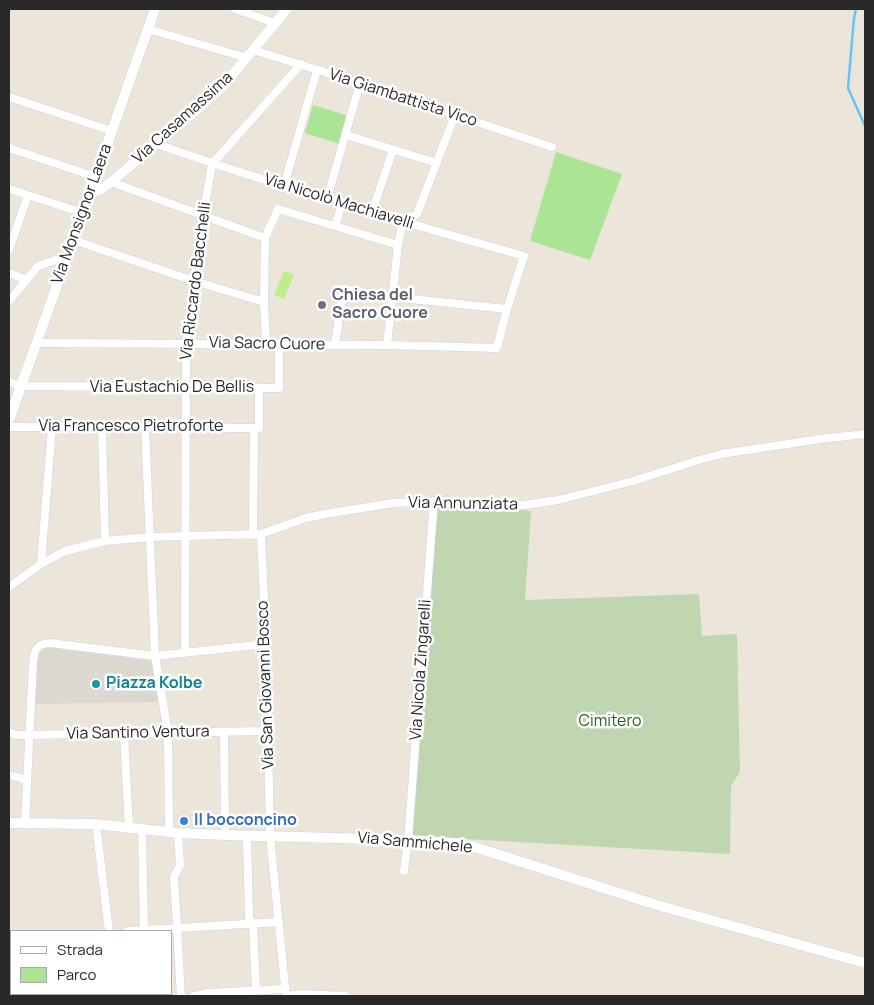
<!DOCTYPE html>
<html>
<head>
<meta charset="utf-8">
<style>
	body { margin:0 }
	#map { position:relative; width:874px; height:1005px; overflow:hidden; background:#ece5da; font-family:Manrope,sans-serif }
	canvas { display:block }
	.frame { position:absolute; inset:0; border:10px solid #292929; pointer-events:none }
	.legend { position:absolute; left:10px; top:930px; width:162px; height:65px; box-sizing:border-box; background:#fff; border:1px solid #a9a9a9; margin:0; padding:6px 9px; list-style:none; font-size:15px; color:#292929 }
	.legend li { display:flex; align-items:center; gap:10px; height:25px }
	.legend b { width:25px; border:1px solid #a9a9a9 }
</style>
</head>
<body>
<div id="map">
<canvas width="874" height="1005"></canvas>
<div class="frame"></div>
<ul class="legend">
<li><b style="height:6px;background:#fff"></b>Strada</li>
<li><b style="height:14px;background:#aae494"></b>Parco</li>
</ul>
</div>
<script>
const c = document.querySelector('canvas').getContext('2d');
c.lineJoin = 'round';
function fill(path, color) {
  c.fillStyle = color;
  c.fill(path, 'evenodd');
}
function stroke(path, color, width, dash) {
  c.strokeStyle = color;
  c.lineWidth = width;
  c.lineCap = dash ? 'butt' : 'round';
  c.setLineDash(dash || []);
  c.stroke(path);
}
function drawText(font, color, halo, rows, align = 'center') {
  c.font = font + ' Manrope,sans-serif';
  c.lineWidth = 5;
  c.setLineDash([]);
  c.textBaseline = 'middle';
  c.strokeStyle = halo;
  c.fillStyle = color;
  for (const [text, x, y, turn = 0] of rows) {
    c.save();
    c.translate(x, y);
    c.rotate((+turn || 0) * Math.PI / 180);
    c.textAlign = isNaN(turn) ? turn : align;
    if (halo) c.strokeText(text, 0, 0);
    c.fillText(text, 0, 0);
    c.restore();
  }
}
fill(new Path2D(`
	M 313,105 L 351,117 L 343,145 L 305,133 Z
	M 556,152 L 622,174 L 590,260 L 530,241 Z`), '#aae494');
fill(new Path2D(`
	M 437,504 L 531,511 L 525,600 L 699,594 L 702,636 L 737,634 L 740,772 L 731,786 L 730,854 L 411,836 Z`), '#c0d6b0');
fill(new Path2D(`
	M 284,271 L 294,275 L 284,299 L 274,295 Z`), '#beec8f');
fill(new Path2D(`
	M 44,648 L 50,648 L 150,660 L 154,664 L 159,702 L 34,704 L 37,659 L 39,653 Z`), '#dcd8d0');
stroke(new Path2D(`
	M 856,9 L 854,18 L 848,88 L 865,126`), '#68c4f2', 2.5);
const minor = new Path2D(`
	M 235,9 L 275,23
	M 148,29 L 247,58
	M 253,50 L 360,83 L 552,147
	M 9,97 L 112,131
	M 346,135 L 437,163
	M 9,148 L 96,177
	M 111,182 L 265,238
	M 284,186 L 317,70
	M 9,189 L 83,213
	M 327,199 L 360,83
	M 372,212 L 393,150
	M 335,226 L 342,204
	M 73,240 L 194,281 L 264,302
	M 9,250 L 28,195
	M 9,273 L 27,280
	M 9,301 L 38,266 L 68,256
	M 37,343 L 387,345 L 497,348 L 507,309 L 524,256 C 400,221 277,186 156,144
	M 266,344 L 264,302 L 265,238 L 278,209 L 398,245
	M 335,345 L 343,289 L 392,297 L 507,309
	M 387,345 L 398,245 L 403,222 L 417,214 L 455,115
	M 9,382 L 21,386 L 279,388 L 279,344
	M 9,427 L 259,428 L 259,388
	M 102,427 L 105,541
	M 145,427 L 155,656 L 168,733 L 169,832
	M 261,534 L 266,644 L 270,836 L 286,996
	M 253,535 L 254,428
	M 41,564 L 52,427
	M 9,587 L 41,564 L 65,551 L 105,541 L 150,537 L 261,534 L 306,518 L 325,514 L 394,503 L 445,501 L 511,506 L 523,505 L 559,500 L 633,481 L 699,460 L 721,454 L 820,439 L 865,434
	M 185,652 L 186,343 L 203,216 L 212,164 L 301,64
	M 9,732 L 15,735 L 22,735 L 267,731
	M 224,732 L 225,835
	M 124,733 L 129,828
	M 9,775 L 27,780
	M 25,823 L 33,663 C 34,652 36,643 50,643 L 155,656 L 266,644
	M 96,824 L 109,931
	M 142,829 L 144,930
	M 178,833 L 180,866 L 174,876 L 181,996
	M 247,836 L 249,918 L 253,924 L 256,990
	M 404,871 L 408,840 L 434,501
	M 128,931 L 279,922
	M 9,941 L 11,941
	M 116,994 L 116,996
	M 194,996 L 208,993 L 285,989
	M 286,996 L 301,994 L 346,996`);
const tertiary = new Path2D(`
	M 90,193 L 100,190 L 111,182 L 193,113 L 223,86 L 253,50 L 287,9
	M 9,420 L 90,193 L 155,9
	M 9,823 L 96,824 L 178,833 L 225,835 L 408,840 L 465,844 L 657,905 L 865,963`);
stroke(minor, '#cfd1e2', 9);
stroke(tertiary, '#cfd1e2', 11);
stroke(minor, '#fff', 8);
stroke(tertiary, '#fff', 10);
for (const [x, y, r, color] of [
	[322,305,5,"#6b7280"],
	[96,684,5,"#0f9aa8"],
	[184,821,5,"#3f7fe0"]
]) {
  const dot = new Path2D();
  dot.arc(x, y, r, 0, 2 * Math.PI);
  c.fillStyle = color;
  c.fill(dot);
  stroke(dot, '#fff', 2);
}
drawText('16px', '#292929', '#fff', [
	["Via Giambattista Vico",403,98,18],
	["Via Casamassima",183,118,-42],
	["Via Nicolò Machiavelli",339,202,17],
	["Via Monsignor Laera",82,214,-70],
	["Via Riccardo Bacchelli",196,281,-83],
	["Via Sacro Cuore",267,344,1],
	["Via Eustachio De Bellis",172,388],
	["Via Francesco Pietroforte",131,427],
	["Via Annunziata",463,504,1],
	["Via Nicola Zingarelli",421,670,-86],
	["Via San Giovanni Bosco",266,685,-92],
	["Via Santino Ventura",138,733,-1],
	["Via Sammichele",415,843,5]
]);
drawText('bold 16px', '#5b616d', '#fff', [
	["Chiesa del",332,296],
	["Sacro Cuore",332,314]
], 'left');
drawText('bold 16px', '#0d838f', '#fff', [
	["Piazza Kolbe",106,684]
], 'left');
drawText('16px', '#236717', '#fff', [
	["Cimitero",610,722]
]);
drawText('bold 16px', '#366cbe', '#fff', [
	["Il bocconcino",194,821]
], 'left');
</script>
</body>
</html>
